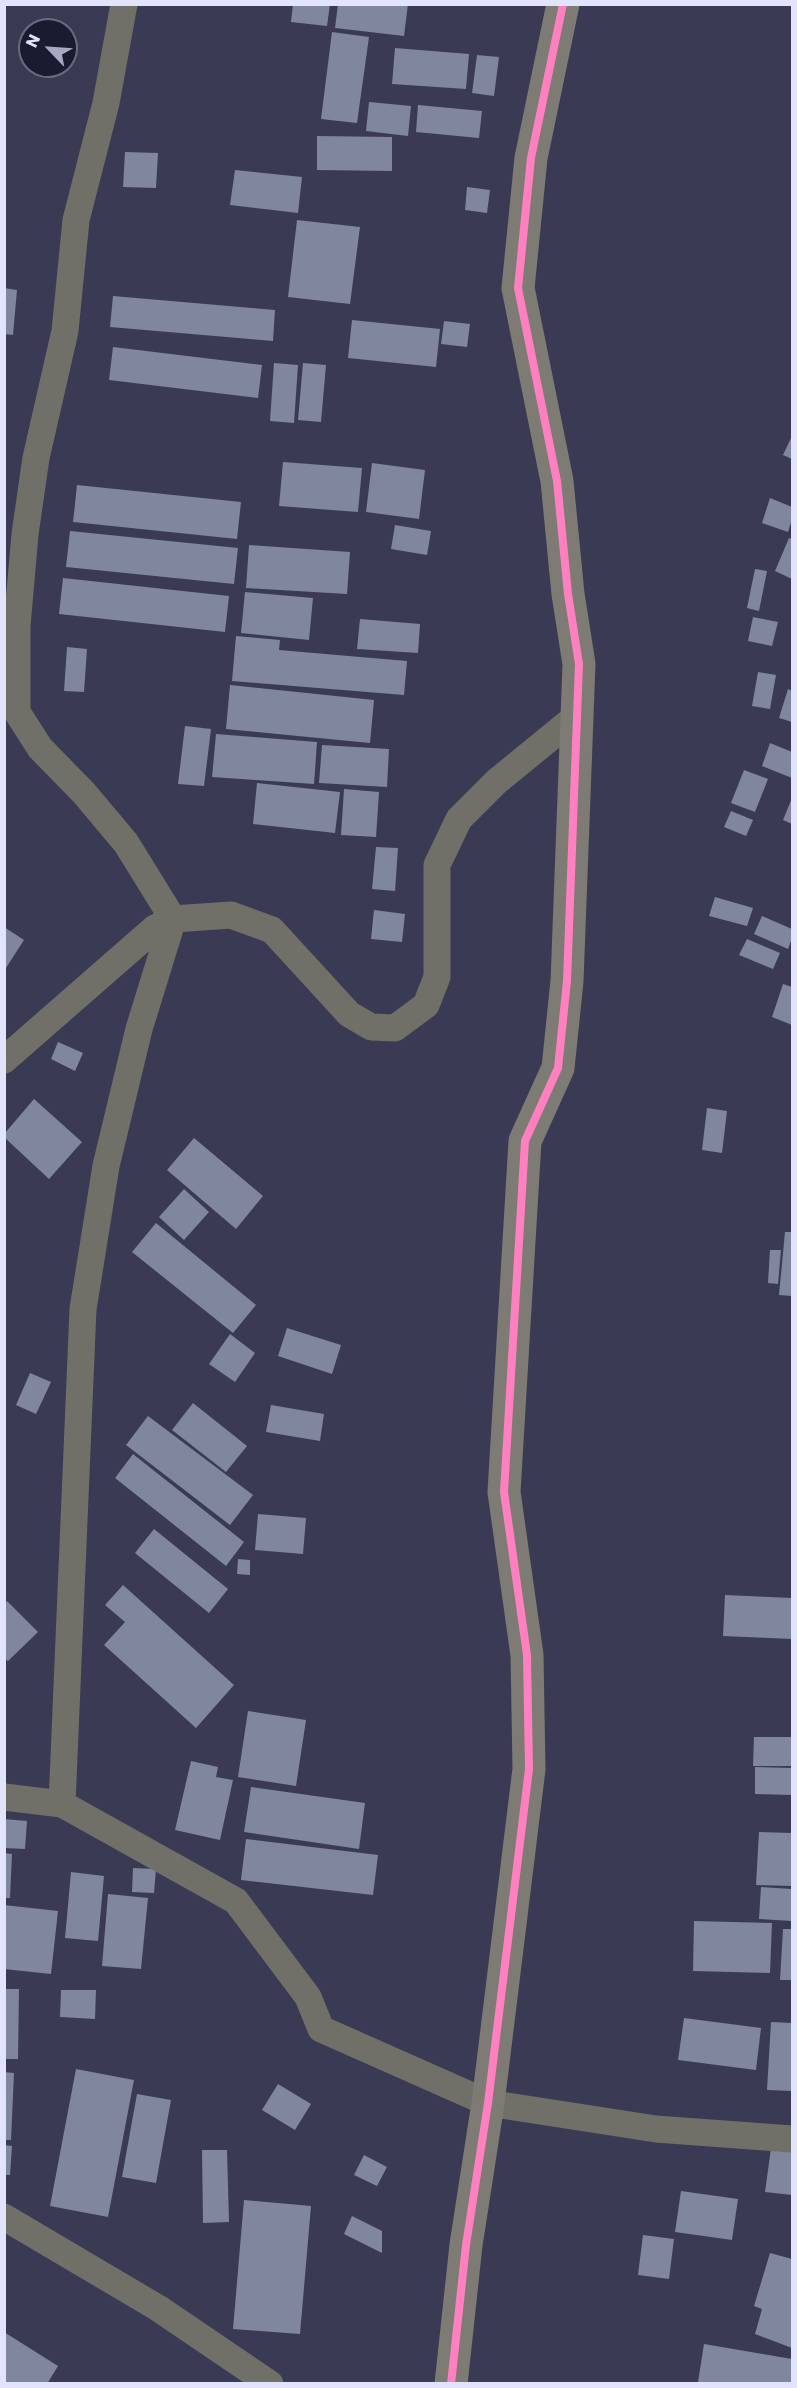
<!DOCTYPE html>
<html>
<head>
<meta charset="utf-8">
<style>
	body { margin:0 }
	#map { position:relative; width:797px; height:2388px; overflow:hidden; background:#3a3a54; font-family:Poppins,sans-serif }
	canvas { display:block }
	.frame { position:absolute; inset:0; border:6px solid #e1e4fb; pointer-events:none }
	.north { position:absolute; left:18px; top:18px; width:60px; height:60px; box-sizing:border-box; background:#1a1b30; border:2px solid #6a6b81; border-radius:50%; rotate:295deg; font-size:16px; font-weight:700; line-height:24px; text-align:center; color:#e1e4fb }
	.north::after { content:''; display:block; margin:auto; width:21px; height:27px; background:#a7a8c1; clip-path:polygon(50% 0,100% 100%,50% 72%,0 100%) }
</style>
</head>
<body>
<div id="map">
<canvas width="797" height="2388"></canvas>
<div class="frame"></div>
<div class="north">N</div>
</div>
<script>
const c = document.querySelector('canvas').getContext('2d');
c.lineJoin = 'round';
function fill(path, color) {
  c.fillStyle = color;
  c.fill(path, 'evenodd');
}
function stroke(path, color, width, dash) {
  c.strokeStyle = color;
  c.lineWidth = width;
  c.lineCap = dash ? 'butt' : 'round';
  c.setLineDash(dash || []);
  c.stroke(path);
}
fill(new Path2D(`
	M 293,4 L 330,4 L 327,26 L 291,22 Z
	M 338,4 L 408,4 L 404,36 L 335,28 Z
	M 332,32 L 369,37 L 357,123 L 321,119 Z
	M 395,48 L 469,54 L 466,89 L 392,84 Z
	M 477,55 L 499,57 L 494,96 L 472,93 Z
	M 369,102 L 411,106 L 408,136 L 366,131 Z
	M 418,105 L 482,111 L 479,138 L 416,132 Z
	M 317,136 L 392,137 L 392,171 L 317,170 Z
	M 125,152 L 158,153 L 156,188 L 123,187 Z
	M 235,170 L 302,177 L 298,213 L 230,205 Z
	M 467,187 L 490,190 L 487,213 L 465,210 Z
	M 297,220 L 360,227 L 350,304 L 288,297 Z
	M 4,288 L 17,290 L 13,335 L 4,334 Z
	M 113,296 L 275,310 L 273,341 L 110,327 Z
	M 352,320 L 440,329 L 436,367 L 348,358 Z
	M 444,321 L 470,324 L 467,347 L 441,344 Z
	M 113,347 L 262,365 L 258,398 L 109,380 Z
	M 274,363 L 298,365 L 294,423 L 270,421 Z
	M 303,363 L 326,365 L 321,422 L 298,420 Z
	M 792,436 L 792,459 L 783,455 Z
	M 283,462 L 362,468 L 358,512 L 279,506 Z
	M 372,463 L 425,470 L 419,519 L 366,512 Z
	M 77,485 L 241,502 L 237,539 L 73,522 Z
	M 770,498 L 792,507 L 792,519 L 788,532 L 762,523 Z
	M 395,525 L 431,531 L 427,555 L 391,549 Z
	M 70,531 L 238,548 L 234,584 L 66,567 Z
	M 789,538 L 792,539 L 792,579 L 775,571 Z
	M 249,545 L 350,552 L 347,594 L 246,588 Z
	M 755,569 L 767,571 L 759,611 L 747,608 Z
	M 63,578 L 229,596 L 225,632 L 59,614 Z
	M 245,592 L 313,598 L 309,640 L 241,633 Z
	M 753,617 L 778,622 L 772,646 L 748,641 Z
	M 360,619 L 420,624 L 418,653 L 357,649 Z
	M 236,636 L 280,640 L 279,650 L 407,661 L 404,695 L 232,681 Z
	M 67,647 L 87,649 L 84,692 L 64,691 Z
	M 758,672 L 776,675 L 770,709 L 752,706 Z
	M 230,685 L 374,700 L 370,743 L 226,729 Z
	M 788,689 L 792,691 L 792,722 L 779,718 Z
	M 185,726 L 211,729 L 204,786 L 178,784 Z
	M 216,734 L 317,742 L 314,784 L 212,777 Z
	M 770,743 L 792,752 L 792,778 L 762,766 Z
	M 322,745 L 389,749 L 387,787 L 319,783 Z
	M 744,770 L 768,779 L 755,812 L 731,803 Z
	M 257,783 L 340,792 L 335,833 L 253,824 Z
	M 344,789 L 379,792 L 376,837 L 341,835 Z
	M 792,798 L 792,824 L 783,820 Z
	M 731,811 L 753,820 L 746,836 L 724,827 Z
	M 376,847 L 398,848 L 395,891 L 372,889 Z
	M 715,897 L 753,908 L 747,926 L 709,916 Z
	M 374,910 L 405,914 L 402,942 L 371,939 Z
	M 762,916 L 792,929 L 792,938 L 788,949 L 754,934 Z
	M 4,927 L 24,940 L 4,971 Z
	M 747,939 L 780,953 L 773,969 L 739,955 Z
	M 783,984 L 792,987 L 792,1025 L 772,1017 Z
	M 58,1042 L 83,1053 L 75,1071 L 51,1059 Z
	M 34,1099 L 82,1142 L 49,1179 L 5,1138 L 5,1133 Z
	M 707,1108 L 727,1111 L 722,1153 L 702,1150 Z
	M 194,1138 L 263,1196 L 236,1229 L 167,1170 Z
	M 184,1189 L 209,1212 L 184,1240 L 159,1217 Z
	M 156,1223 L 256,1305 L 233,1333 L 132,1252 Z
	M 785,1232 L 792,1232 L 792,1296 L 779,1295 Z
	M 770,1250 L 781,1250 L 778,1284 L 768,1283 Z
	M 287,1328 L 341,1345 L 332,1374 L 278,1356 Z
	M 230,1334 L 255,1353 L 235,1382 L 209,1364 Z
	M 30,1373 L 51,1382 L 36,1414 L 16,1405 Z
	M 193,1403 L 247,1446 L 226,1472 L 172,1430 Z
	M 271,1405 L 324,1414 L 320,1441 L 266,1432 Z
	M 148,1416 L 253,1495 L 230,1525 L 126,1445 Z
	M 133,1454 L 244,1542 L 226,1566 L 115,1478 Z
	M 258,1514 L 306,1518 L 303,1554 L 255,1550 Z
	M 154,1529 L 228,1589 L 209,1613 L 135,1553 Z
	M 238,1559 L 250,1560 L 250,1575 L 237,1574 Z
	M 123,1585 L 234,1685 L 196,1728 L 104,1645 L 125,1622 L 105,1605 Z
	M 725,1595 L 792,1598 L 792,1639 L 723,1636 Z
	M 7,1601 L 38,1632 L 8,1661 L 4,1658 L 4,1604 Z
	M 248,1711 L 306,1720 L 296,1786 L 238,1777 Z
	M 754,1737 L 792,1737 L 792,1766 L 753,1766 Z
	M 191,1761 L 218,1767 L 216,1777 L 233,1780 L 220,1840 L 175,1830 Z
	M 755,1767 L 792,1768 L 792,1795 L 755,1794 Z
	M 251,1787 L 365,1803 L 359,1849 L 244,1832 Z
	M 4,1819 L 27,1821 L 25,1849 L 4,1848 Z
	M 759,1832 L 792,1833 L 792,1886 L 756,1885 Z
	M 246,1839 L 378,1855 L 373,1895 L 241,1880 Z
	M 4,1853 L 12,1854 L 10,1898 L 4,1898 Z
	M 133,1868 L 156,1869 L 154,1893 L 132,1892 Z
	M 71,1872 L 104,1876 L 98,1941 L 65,1938 Z
	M 761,1887 L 792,1889 L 792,1921 L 759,1919 Z
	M 108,1894 L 148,1898 L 141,1969 L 102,1966 Z
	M 4,1905 L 58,1911 L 51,1974 L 4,1969 Z
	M 694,1921 L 772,1923 L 770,1973 L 693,1971 Z
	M 783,1929 L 792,1929 L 792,1980 L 780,1980 Z
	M 4,1989 L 19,1989 L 18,2059 L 4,2059 Z
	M 61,1990 L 96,1990 L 95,2019 L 60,2017 Z
	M 684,2018 L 761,2028 L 756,2070 L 678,2060 Z
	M 771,2022 L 792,2023 L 792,2091 L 767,2090 Z
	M 76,2069 L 134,2080 L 108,2217 L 50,2206 Z
	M 4,2072 L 14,2073 L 11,2140 L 4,2140 Z
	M 278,2084 L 311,2104 L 295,2130 L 262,2110 Z
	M 137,2094 L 171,2100 L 156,2183 L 122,2177 Z
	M 4,2145 L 12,2146 L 10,2175 L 4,2175 Z
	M 771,2148 L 792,2151 L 792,2195 L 765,2192 Z
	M 202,2150 L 227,2150 L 229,2222 L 203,2223 Z
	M 364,2155 L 387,2167 L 377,2186 L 354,2175 Z
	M 681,2191 L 738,2199 L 732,2240 L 675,2232 Z
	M 244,2200 L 311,2206 L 300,2334 L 233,2329 Z
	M 352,2216 L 382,2231 L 382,2253 L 344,2234 Z
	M 643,2235 L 674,2239 L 669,2279 L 638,2275 Z
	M 770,2253 L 792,2259 L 792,2348 L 755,2334 L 762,2309 L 754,2306 Z
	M 4,2332 L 58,2366 L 47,2384 L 4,2384 Z
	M 704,2344 L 792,2359 L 792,2384 L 698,2382 Z`), '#80869c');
stroke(new Path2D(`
	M 4,1060 L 155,928 L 173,919 L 231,915 L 272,930 L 349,1014 L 371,1027 L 395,1028 L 426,1005 L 437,977 L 437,865 L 459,819 L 496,782 L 578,715
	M 4,1797 L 62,1804 L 83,1309 L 106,1166 L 139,1029 L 173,919 L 126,843 L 84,793 L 40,748 L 17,712 L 17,626 L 25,534 L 36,458 L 65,331 L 76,220 L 106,103 L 124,4
	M 62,1804 L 236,1901 L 308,1997 L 321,2029 L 488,2103 L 656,2129 L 792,2139
	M 4,2217 L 158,2308 L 270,2384`), '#706f68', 27);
stroke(new Path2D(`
	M 451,2384 L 466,2245 L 488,2103 L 529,1769 L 527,1655 L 504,1492 L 525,1141 L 558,1068 L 567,981 L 579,664 L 568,594 L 557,481 L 518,288 L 531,158 L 563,4`), '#7d7b73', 33);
stroke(new Path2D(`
	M 451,2384 L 466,2245 L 488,2103 L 529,1769 L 527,1655 L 504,1492 L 525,1141 L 558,1068 L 567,981 L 579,664 L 568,594 L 557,481 L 518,288 L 531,158 L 563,4`), '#ff80c0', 8);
</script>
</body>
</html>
